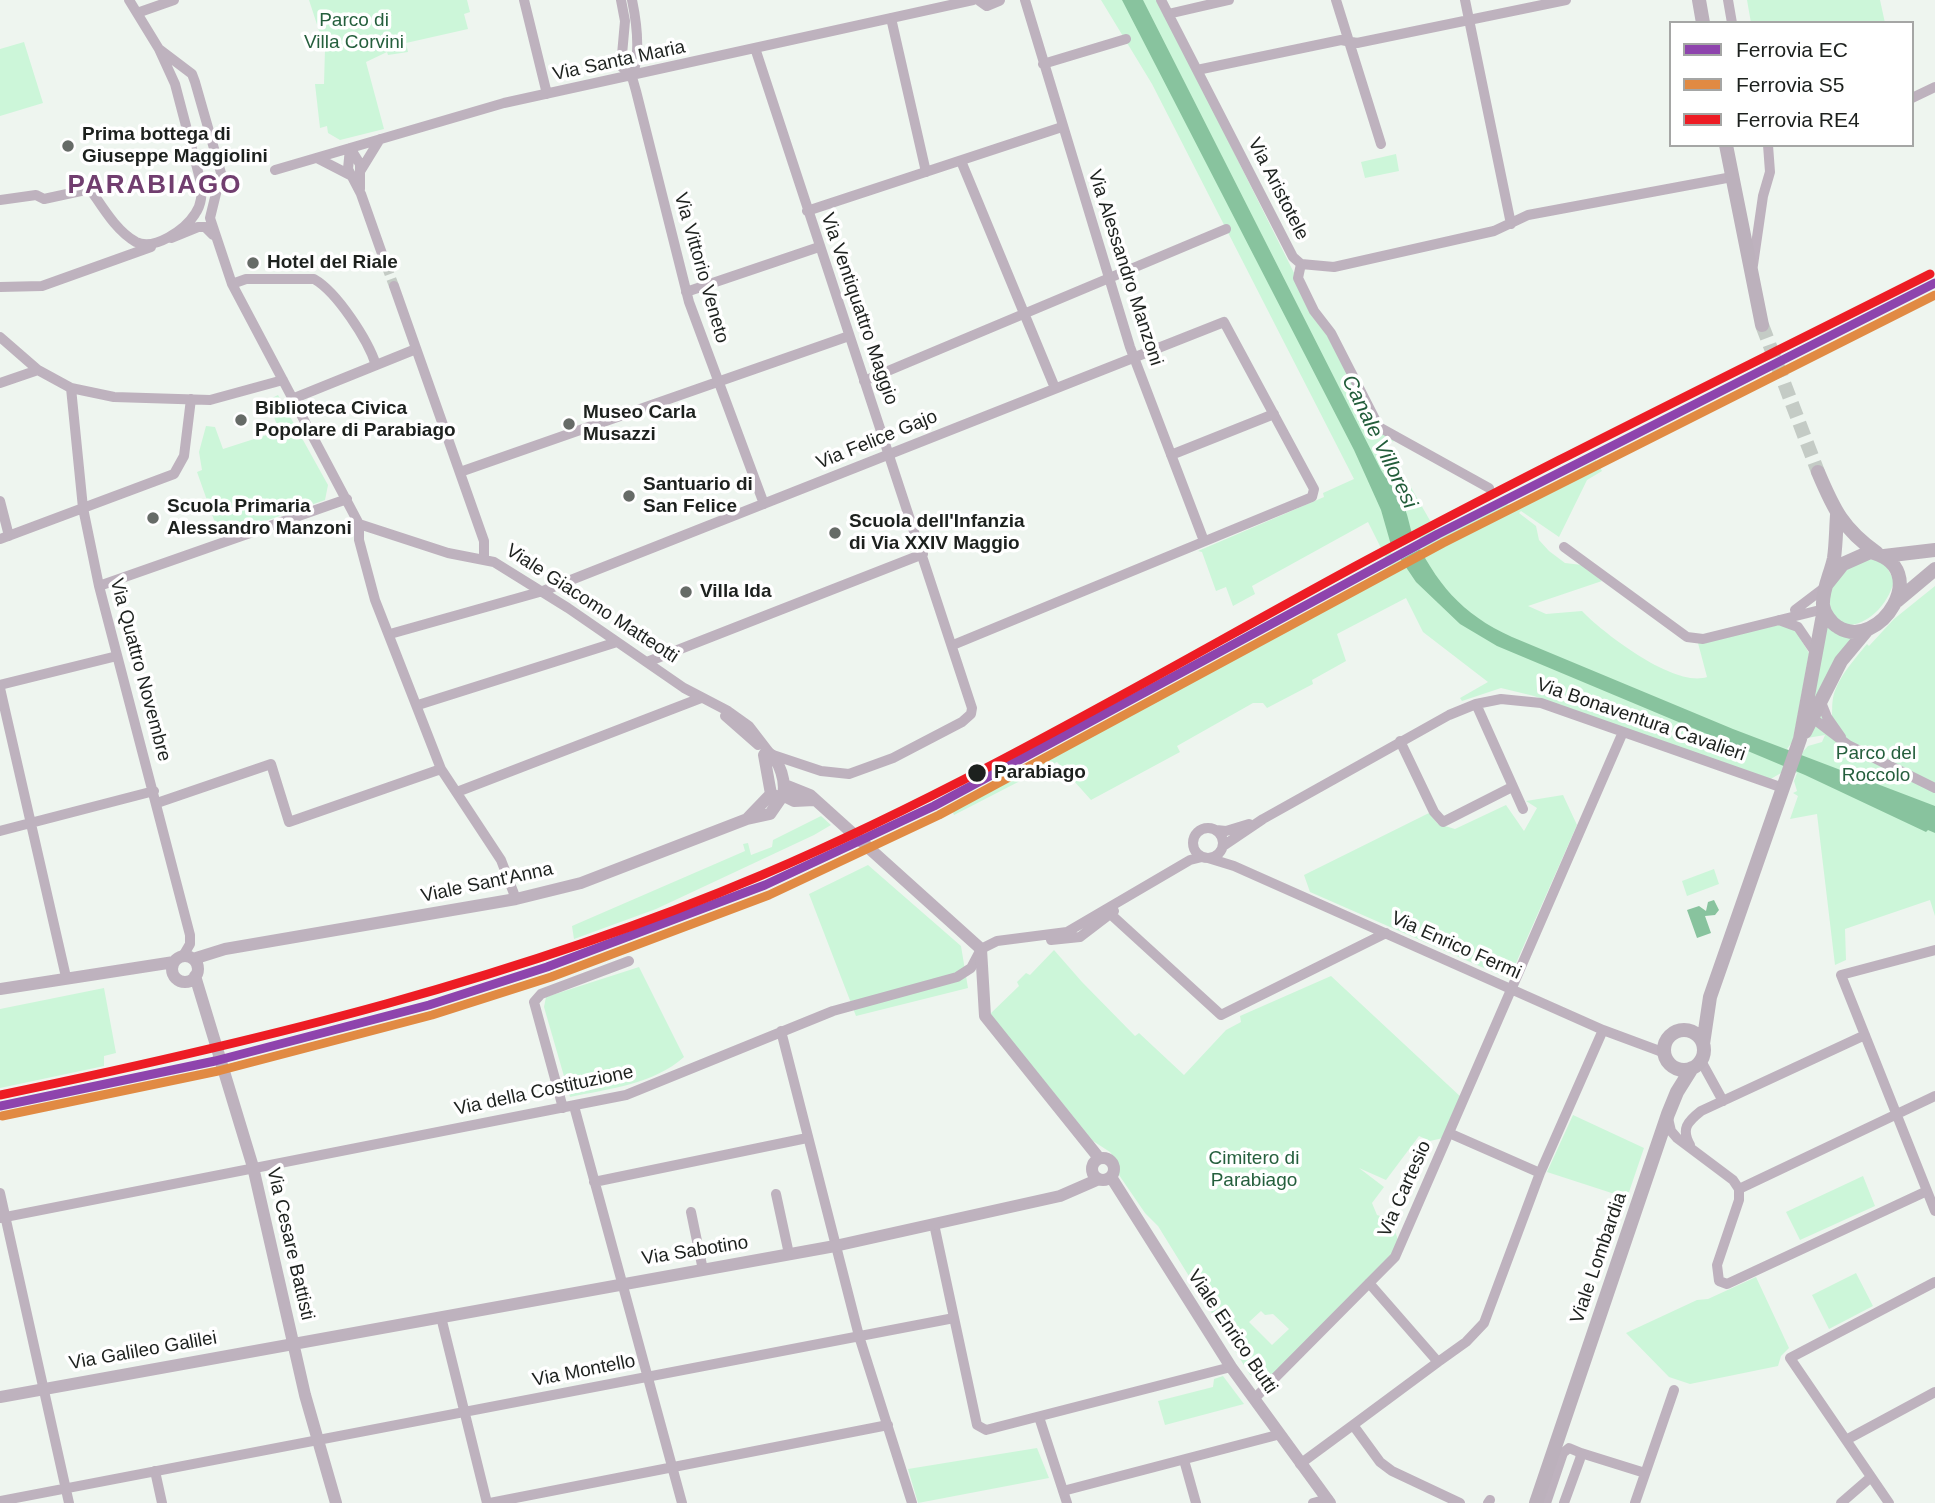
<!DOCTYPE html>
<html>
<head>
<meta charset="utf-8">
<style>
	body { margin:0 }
	#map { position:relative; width:1935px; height:1503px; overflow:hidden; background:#eef5ef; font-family:Helvetica,sans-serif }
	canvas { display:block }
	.legend { position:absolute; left:1669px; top:21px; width:245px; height:126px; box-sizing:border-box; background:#fff; border:2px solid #a5a6a5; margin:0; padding:9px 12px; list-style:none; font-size:21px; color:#1d211e }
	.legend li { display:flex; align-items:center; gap:14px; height:35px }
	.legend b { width:35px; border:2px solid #a5a6a5 }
</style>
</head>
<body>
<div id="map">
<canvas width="1935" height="1503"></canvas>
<ul class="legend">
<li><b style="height:9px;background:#8e44ad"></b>Ferrovia EC</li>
<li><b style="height:9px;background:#e18a43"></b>Ferrovia S5</li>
<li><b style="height:9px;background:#ed1c24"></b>Ferrovia RE4</li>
</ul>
</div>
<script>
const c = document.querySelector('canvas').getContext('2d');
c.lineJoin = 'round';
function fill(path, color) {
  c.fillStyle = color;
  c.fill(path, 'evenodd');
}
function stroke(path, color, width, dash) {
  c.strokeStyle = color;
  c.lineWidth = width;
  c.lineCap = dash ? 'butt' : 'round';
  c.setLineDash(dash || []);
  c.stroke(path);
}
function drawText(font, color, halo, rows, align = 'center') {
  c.font = font + ' Helvetica,sans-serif';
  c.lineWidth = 7;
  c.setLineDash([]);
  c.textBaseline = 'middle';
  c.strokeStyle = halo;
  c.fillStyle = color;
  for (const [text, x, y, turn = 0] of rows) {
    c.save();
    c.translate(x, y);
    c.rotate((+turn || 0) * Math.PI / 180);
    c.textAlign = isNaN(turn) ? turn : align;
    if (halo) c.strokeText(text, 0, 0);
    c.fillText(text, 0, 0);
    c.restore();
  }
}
fill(new Path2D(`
	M 309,0 L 467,0 L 470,12 L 464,14 L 468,29 L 406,43 L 408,52 L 388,55 L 387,52 L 366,62 L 384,129 L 340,140 L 328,133 L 327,126 L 320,128 L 315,84 L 324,84 L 325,49 Z
	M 1101,0 L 1158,0 L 1307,299 L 1370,414 L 1396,441 L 1385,442 L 1440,538 L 1505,503 L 1510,506 L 1520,501 L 1596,460 L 1602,471 L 1587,480 L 1559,537 L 1521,511 L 1519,513 L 1536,526 L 1539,540 L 1549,551 L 1565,563 L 1582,565 L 1602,581 L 1528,606 L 1546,614 L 1582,611 C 1604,634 1675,688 1707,677 L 1698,643 L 1783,624 L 1794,628 L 1809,653 L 1793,741 L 1787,749 L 1800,755 L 1808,746 L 1822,742 L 1825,735 L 1807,738 L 1819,710 L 1829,726 C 1834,715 1831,709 1833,698 C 1837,678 1855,659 1867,644 L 1869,646 L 1894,619 L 1935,586 L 1935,916 L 1930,900 L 1845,929 L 1846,960 L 1835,965 L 1817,814 L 1790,819 L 1798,796 L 1793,793 L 1797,791 L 1794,781 L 1797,773 L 1781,773 L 1769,780 L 1534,696 L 1501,688 L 1462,701 L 1460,698 L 1488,682 L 1423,632 L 1406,598 L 1337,634 L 1346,661 L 1312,680 L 1313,684 L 1267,708 L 1263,703 L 1253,703 L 1177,746 L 1180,752 L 1091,800 L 1057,762 L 954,815 L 950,805 L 1078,736 L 1084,738 L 1390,566 L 1368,522 L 1252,586 L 1255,594 L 1233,606 L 1226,587 L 1216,591 L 1202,552 L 1198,551 L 1324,497 L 1323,493 L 1354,479 L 1152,84 Z
	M 1747,0 L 1880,0 L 1885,23 L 1751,23 Z
	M 24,42 L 43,103 L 0,116 L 0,49 Z
	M 1396,154 L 1399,171 L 1365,178 L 1361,162 Z
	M 278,395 L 328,485 L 325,500 L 220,537 L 197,472 L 202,470 L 199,452 L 206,426 L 215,427 L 223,449 L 279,431 L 268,400 Z
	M 1859,558 L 1884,561 L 1894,581 C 1883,626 1823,649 1830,587 Z
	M 1823,623 L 1834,632 L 1853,637 L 1810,710 Z
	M 1563,795 L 1577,825 L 1509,979 L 1310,892 L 1304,875 L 1429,813 L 1438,824 L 1455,829 L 1506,805 L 1524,831 L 1537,808 L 1526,801 Z
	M 821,816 L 831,825 L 814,835 L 656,909 L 574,939 L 572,926 L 745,851 L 743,844 L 748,843 L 751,855 L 772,847 L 773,840 Z
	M 868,865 L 961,946 L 968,988 L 856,1016 L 809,894 Z
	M 1714,869 L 1719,884 L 1687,896 L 1682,881 Z
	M 1054,950 L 1082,982 L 1135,1036 L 1139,1033 L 1184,1075 L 1226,1030 L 1241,1022 L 1240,1016 L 1331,976 L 1462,1098 L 1443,1138 L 1430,1141 L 1419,1136 L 1386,1180 L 1359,1168 L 1384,1187 L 1372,1203 L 1377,1215 L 1383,1217 L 1387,1212 L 1399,1242 L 1392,1255 L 1271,1377 L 1250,1375 L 1158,1226 L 1145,1213 L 1119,1175 L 1116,1160 L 1110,1152 L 1093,1141 L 990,1014 L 1019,986 L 1017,982 L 1026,973 L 1030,975 ZM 1261,1311 L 1265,1315 L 1273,1314 L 1289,1329 L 1272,1345 L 1249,1322 Z
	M 639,967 L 684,1057 C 654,1084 608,1089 570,1097 L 544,1007 L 546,997 Z
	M 104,988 L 116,1053 L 104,1056 L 104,1066 L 0,1088 L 0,1009 Z
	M 1573,1115 L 1644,1148 L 1627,1198 L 1547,1172 Z
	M 1863,1176 L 1875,1206 L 1800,1240 L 1786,1212 Z
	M 1856,1273 L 1873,1306 L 1829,1329 L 1812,1295 Z
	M 1756,1277 L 1789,1348 L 1781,1356 L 1778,1366 L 1690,1384 L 1669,1377 L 1626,1333 L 1697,1300 L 1708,1299 Z
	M 1223,1376 L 1244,1404 L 1165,1425 L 1158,1401 L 1213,1387 L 1214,1379 Z
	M 1037,1448 L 1049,1478 L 918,1503 L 908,1469 Z`), '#ccf6d9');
fill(new Path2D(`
	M 1122,0 L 1143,0 L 1381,470 C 1388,482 1399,494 1404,507 C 1408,515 1409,524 1412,533 C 1436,583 1461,614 1512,637 L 1733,729 L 1935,806 L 1935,833 L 1928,830 L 1926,832 L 1805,775 L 1497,646 L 1460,624 L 1416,582 L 1391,545 L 1381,510 L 1354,450 Z
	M 1714,900 L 1719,910 L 1715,915 L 1705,916 L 1711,933 L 1697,938 L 1687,910 L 1699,906 L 1706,911 L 1708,902 Z`), '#88c39e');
fill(new Path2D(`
	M 1417,533 L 1424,547 L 1396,562 L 1389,548 Z`), '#eef5ef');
stroke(new Path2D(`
	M 386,265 L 394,286`), '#c4cbc5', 10, [10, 5]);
stroke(new Path2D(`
	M 1762,325 L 1818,472`), '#c4cbc5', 14, [14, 7]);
stroke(new Path2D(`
	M 524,0 L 547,94
	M 621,0 L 625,21 L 621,66 L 632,77 L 636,91 L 689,302 L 764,504
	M 1025,0 L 1130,347 L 1204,541
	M 1161,0 L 1293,257 L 1301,264 L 1334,267 L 1494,231 L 1528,215 L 1732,177
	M 1336,0 L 1381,144
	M 1465,0 L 1511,224
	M 1728,0 L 1732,23
	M 137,13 L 174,0
	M 1168,14 L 1229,0
	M 891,18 L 926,172
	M 755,48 L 972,708 L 971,714 L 962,722 L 893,758 L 849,774 L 821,771 L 773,755
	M 159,49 L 192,74 L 195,82 L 221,173 L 210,218 L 232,284 L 359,524 L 359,540 L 375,600 L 441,769 L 501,860 L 516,899
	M 1043,64 L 1126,39
	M 1197,70 L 1341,40 L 1357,43 L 1566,0
	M 632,77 C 641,54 637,24 632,0
	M 1912,98 L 1935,87
	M 350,148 L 348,169 L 361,194 L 386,265
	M 350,148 L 360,164 L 360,189
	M 317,158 L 350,175
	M 961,161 L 1055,388
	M 275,170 L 504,103 L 973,0
	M 361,170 L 380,139
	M 0,200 L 36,195 L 44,199 L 90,189 C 102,206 116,231 136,242 C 154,251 185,230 195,214 C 202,204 202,194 201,183 L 175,84 L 159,49 L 129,0
	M 807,211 L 1062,127
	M 171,238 L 198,227 L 205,227 L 213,235
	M 1301,264 L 1298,278 L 1314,311 L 1331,333 L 1379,427 L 1489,488
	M 1753,265 L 1763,196 L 1770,172 L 1768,145
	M 232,284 L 246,279 L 314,279 C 337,292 368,340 376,365
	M 394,286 L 484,541 L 484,559
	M 0,287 L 42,286 L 151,247
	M 686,292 L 819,247
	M 0,337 L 38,370 L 71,388 L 114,397 L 210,400 L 283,380
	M 864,381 L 1226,229
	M 0,383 L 38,370
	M 71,388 L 83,508 L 99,586 L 190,935 L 190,944 L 183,956
	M 292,399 L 416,349
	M 1171,455 L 1274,414
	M 460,472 L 849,336
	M 0,501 L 9,536
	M 359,524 L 448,553 L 494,562 L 568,608 L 684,688 L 728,711 L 749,726 L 769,752
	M 0,539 L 174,474 L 184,456 L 191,399
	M 1564,547 L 1687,637 L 1703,639 L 1824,609
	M 99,586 L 347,499
	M 1795,610 L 1824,588
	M 1779,620 L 1798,627 L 1815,652
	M 390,634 L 543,591 L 1224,322 L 1314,489 L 1312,497 L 953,645
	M 647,662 L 923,554
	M 0,685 L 117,656
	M 0,688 L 66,977
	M 1821,702 L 1827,717 L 1841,737
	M 1476,704 L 1523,809
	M 418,705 L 617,642
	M 725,716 L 758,745
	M 1810,716 L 1848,745 L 1935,788
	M 1400,741 L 1434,812 L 1443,822 L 1512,787
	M 457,792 L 701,698
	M 157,803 L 271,764 L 289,822 L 441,769
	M1193 843a15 15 0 1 1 30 0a15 15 0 1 1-30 0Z
	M 1216,830 L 1226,831 L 1249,824
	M 0,831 L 154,791
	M 1223,846 L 1263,819 L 1449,715 L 1476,704 L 1501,699 L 1541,703 L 1783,788
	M 1208,858 L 1234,866 L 1603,1030 L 1665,1053
	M 1106,910 L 1221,1015 L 1386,933
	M 1051,940 L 1080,937 L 1114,911
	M 1935,950 L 1841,975 L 1935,1211
	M 781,1031 L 859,1336 L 912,1503
	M 1701,1061 L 1723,1101
	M 574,1106 L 682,1503
	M 563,1108 L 534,1002 L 541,994 L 629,961
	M 1668,1118 L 1671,1131 L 1677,1138 L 1733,1180 L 1739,1189 L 1935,1096
	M 1449,1133 L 1540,1173
	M 1690,1145 C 1681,1129 1687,1122 1701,1111 L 1865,1035
	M 594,1182 L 807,1138
	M 1739,1189 L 1739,1200 L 1717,1265 L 1719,1281 L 1727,1284 L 1927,1191
	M 0,1193 L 69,1503
	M 776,1194 L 789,1254
	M 691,1212 L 703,1270
	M 0,1218 L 626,1095 L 833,1011 L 957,977 L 971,968 L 981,949 L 997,941 L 1067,932 L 1190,860 L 1202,857
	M 934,1224 L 977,1425 L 986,1430 L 1231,1367
	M 441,1317 L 487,1503
	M 1438,1362 L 1466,1342 L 1484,1323 L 1540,1173 L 1603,1030
	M 1254,1399 L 1395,1257 L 1623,732
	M 1039,1417 L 1067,1503
	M 1353,1425 L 1438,1362 L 1369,1283
	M 1846,1440 L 1935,1392
	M 1581,1453 L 1645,1473
	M 1184,1460 L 1196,1503
	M 1300,1464 L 1353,1425 L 1380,1462 L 1392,1471 L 1460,1503
	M 155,1471 L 162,1503
	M 1063,1491 L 1277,1435
	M 0,1501 L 954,1318
	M 490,1503 L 888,1425
	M 1313,1503 L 1328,1499
	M 1488,1503 L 1490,1500
	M 1546,1503 L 1563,1453 L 1569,1448 L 1581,1453 L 1580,1459 L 1564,1503
	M 1635,1503 L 1674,1390
	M 1841,1503 L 1871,1477
	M 1889,1503 L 1790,1358 L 1935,1282`), '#beb2be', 10);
stroke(new Path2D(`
	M 980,0 L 987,5 L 999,0
	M 766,752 C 779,755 789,788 781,798 L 771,794 L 764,755 Z
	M 785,785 L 810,795 L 981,949 L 985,1016 L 1099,1158
	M 784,796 L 794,801 L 814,800
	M 747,819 L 771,794
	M172 969a13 13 0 1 1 26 0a13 13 0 1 1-26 0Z
	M 193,959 L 225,949 L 516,899 L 581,883 L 747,819 L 770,814 L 781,798
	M 195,976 L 253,1167 L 305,1395 L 336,1503
	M 0,989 L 174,962
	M1092 1169a11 11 0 1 1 22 0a11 11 0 1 1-22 0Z
	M 1111,1177 L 1231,1367 L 1330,1503
	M 0,1397 L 835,1246 L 1060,1196 L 1099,1179`), '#beb2be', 12);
stroke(new Path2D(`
	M 1699,0 L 1703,23
	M 1726,145 L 1762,325
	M 1818,472 C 1834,510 1843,529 1877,553
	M 1884,556 L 1935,550
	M 1827,584 L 1843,564 L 1870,552 C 1935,567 1879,653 1838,627 C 1831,623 1824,613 1823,605 C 1822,590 1831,573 1834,558 C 1836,544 1836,529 1837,515
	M 1897,601 L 1935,569
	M 1805,732 L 1841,661 L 1866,631
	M1664 1050a20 20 0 1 1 40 0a20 20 0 1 1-40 0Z
	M 1703,1044 L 1710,997 L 1800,739 L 1824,609
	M 1536,1503 L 1668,1114 L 1677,1092 L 1692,1068`), '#bcb1bc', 14);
stroke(new Path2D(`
	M 0,1106 L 215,1061 L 429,1005 L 547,967 L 765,885 L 934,806 L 1438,534 L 1935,283`), '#8e44ad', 9);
stroke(new Path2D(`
	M 2,1116 L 218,1071 L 432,1015 L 551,977 L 769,895 L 939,815 L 1443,543 L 1935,295`), '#e18a43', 9);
stroke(new Path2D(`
	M 0,1095 C 260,1041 517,979 762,875 C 966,788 1159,673 1354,567 C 1544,465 1738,371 1930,274`), '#ed1c24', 9);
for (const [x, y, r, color] of [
	[68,146,7,"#666b67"],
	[253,263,7,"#666b67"],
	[241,420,7,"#666b67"],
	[569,424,7,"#666b67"],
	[629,496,7,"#666b67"],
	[153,518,7,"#666b67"],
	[835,533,7,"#666b67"],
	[686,592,7,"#666b67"],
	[977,773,10,"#1d211e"]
]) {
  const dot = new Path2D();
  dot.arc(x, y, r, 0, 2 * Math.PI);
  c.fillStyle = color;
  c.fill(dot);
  stroke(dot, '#fff', 2.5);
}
drawText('19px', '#255f3d', '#fff', [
	["Parco di",354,21],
	["Villa Corvini",354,43],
	["Parco del",1876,754],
	["Roccolo",1876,776],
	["Cimitero di",1254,1159],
	["Parabiago",1254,1181]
]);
drawText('19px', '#1d211e', '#fff', [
	["Via Santa Maria",619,61,-12],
	["Via Aristotele",1278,189,63],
	["Via Vittorio Veneto",701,268,74],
	["Via Alessandro Manzoni",1125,268,72],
	["Via Ventiquattro Maggio",859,309,71],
	["Via Felice Gajo",877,440,-22],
	["Viale Giacomo Matteotti",592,604,33],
	["Via Quattro Novembre",140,670,75],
	["Via Bonaventura Cavalieri",1641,720,19],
	["Viale Sant'Anna",487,883,-12],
	["Via Enrico Fermi",1456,946,24],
	["Via della Costituzione",544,1091,-12],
	["Via Cartesio",1405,1189,-66],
	["Via Cesare Battisti",290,1244,77],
	["Via Sabotino",695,1251,-9],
	["Viale Lombardia",1599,1258,-71],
	["Viale Enrico Butti",1232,1332,56],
	["Via Galileo Galilei",143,1351,-10],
	["Via Montello",584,1371,-11]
]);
drawText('bold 19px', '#1d211e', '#fff', [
	["Prima bottega di",82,135],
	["Giuseppe Maggiolini",82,157],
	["Hotel del Riale",267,263],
	["Biblioteca Civica",255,409],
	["Popolare di Parabiago",255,431],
	["Museo Carla",583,413],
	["Musazzi",583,435],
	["Santuario di",643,485],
	["San Felice",643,507],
	["Scuola Primaria",167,507],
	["Alessandro Manzoni",167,529],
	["Scuola dell'Infanzia",849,522],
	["di Via XXIV Maggio",849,544],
	["Villa Ida",700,592]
], 'left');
drawText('bold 19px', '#1d211e', '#fff', [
	["Parabiago",994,773]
], 'left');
drawText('italic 21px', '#225d3a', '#fff', [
	["Canale Villoresi",1379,442,64]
]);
c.letterSpacing = '2px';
drawText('bold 26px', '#713e6f', '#fff', [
	["PARABIAGO",155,186]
]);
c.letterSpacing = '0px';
</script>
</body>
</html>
